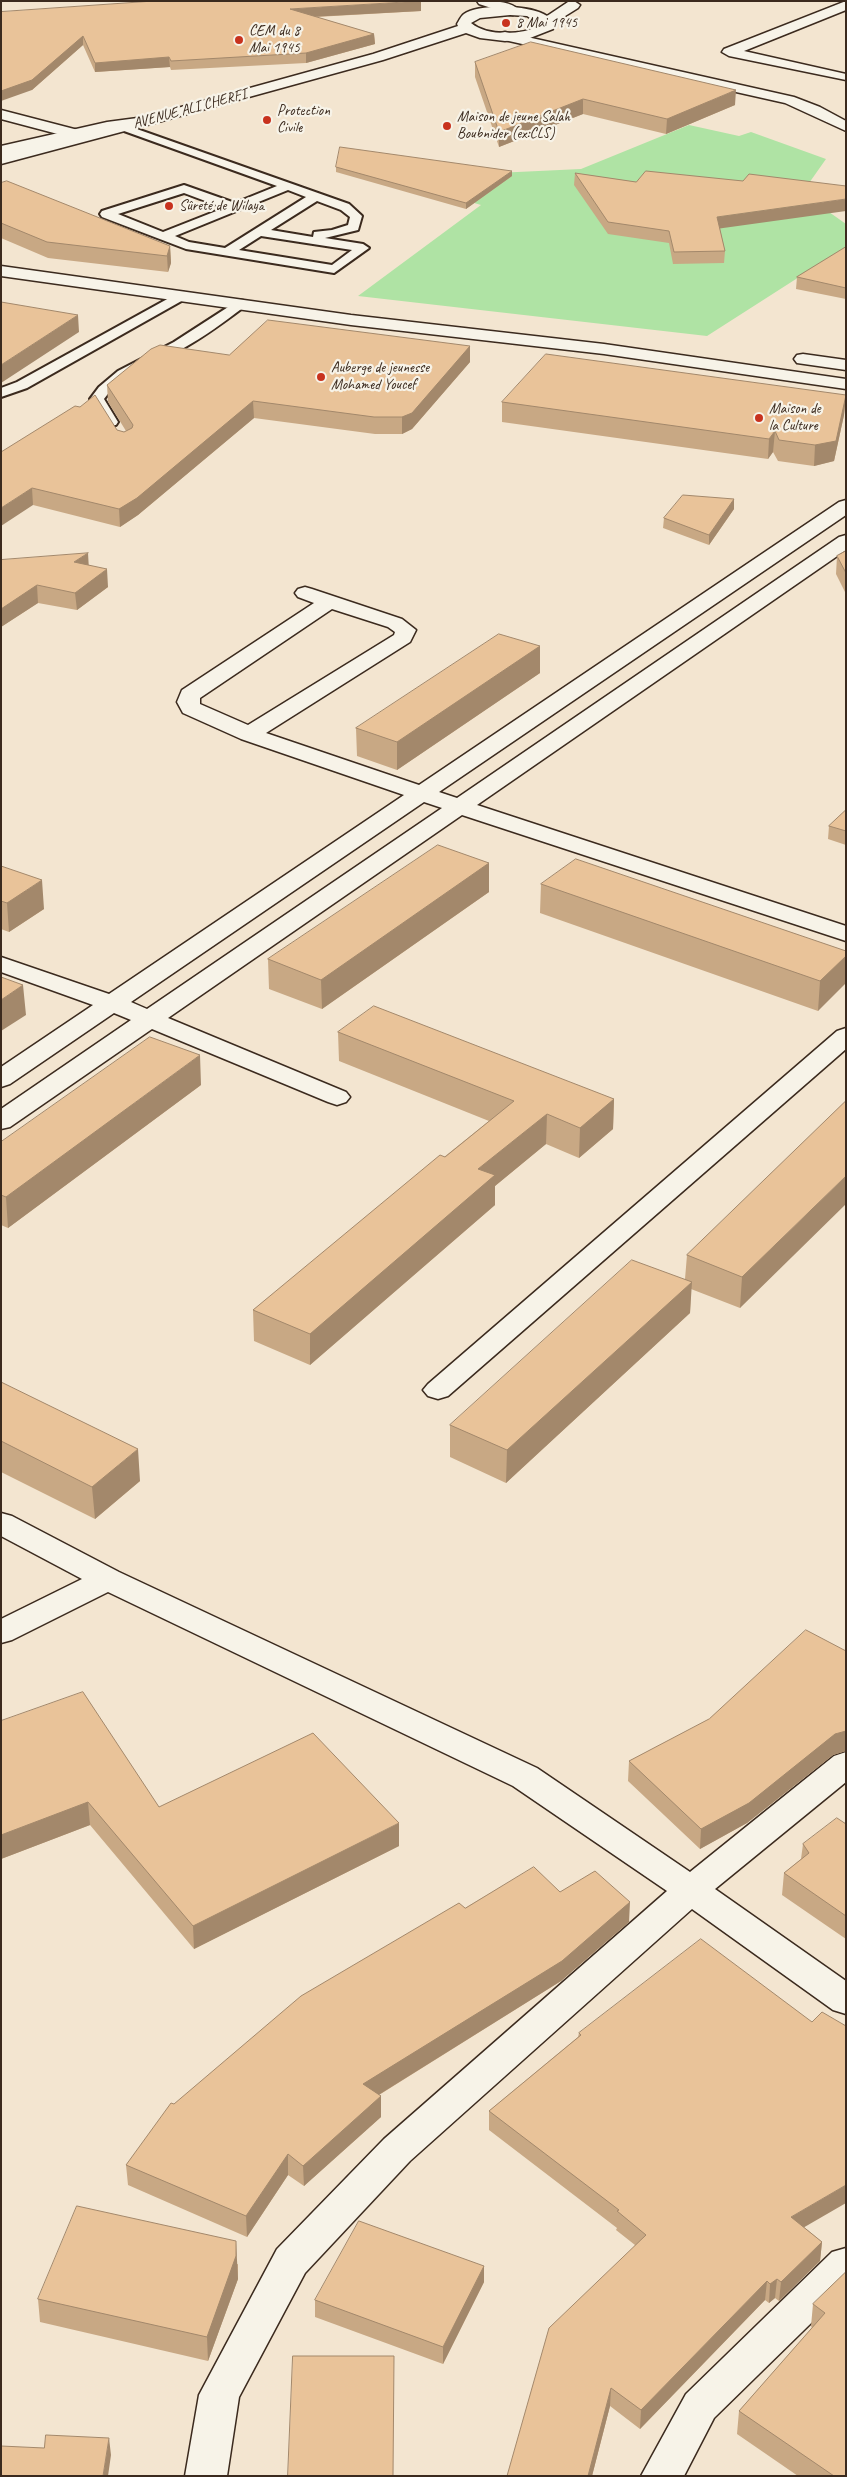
<!DOCTYPE html>
<html>
<head>
<meta charset="utf-8">
<style>
	body { margin:0 }
	#map { position:relative; width:847px; height:2477px; overflow:hidden; background:#f3e5d0; font-family:Caveat,sans-serif }
	canvas { display:block }
	.frame { position:absolute; inset:0; border:2px solid #3b2a1e; pointer-events:none }
</style>
</head>
<body>
<div id="map">
<canvas width="847" height="2477"></canvas>
<div class="frame"></div>
</div>
<script>
const c = document.querySelector('canvas').getContext('2d');
c.lineJoin = 'round';
function fill(path, color) {
  c.fillStyle = color;
  c.fill(path, 'evenodd');
}
function stroke(path, color, width, dash) {
  c.strokeStyle = color;
  c.lineWidth = width;
  c.lineCap = dash ? 'butt' : 'round';
  c.setLineDash(dash || []);
  c.stroke(path);
}
function drawText(font, color, halo, rows, align = 'center') {
  c.font = font + ' Caveat,sans-serif';
  c.lineWidth = 4.5;
  c.setLineDash([]);
  c.textBaseline = 'middle';
  c.strokeStyle = halo;
  c.fillStyle = color;
  for (const [text, x, y, turn = 0] of rows) {
    c.save();
    c.translate(x, y);
    c.rotate((+turn || 0) * Math.PI / 180);
    c.textAlign = isNaN(turn) ? turn : align;
    if (halo) c.strokeText(text, 0, 0);
    c.fillText(text, 0, 0);
    c.restore();
  }
}
fill(new Path2D(`
	M 689,125 L 739,136 L 751,132 L 826,159 L 802,193 L 846,224 L 846,247 L 707,336 L 358,296 L 481,205 L 390,178 L 581,169 Z`), '#afe3a4');
const service = new Path2D(`
	M 117,122 L 349,204 L 362,216 L 358,230 L 325,238 L 363,244 L 369,248 L 334,273 L 186,249 L 102,217 L 100,214 L 102,211 L 184,185 L 235,203 L 277,186 L 113,127 L 113,123 ZM 288,190 L 306,197 L 225,248 L 189,242 L 175,236 ZM 184,193 L 224,208 L 163,232 L 118,214 ZM 317,201 L 341,210 L 350,217 L 348,225 L 332,230 L 314,232 L 313,237 L 271,230 ZM 261,236 L 352,250 L 332,265 L 239,250 Z
	M 180,292 L 185,293 L 187,296 L 185,299 L 27,388 L 1,397 L 1,388 L 17,382 Z
	M 239,300 L 244,301 L 246,304 L 244,307 C 224,322 204,337 182,349 C 155,364 123,373 104,399 L 118,422 L 116,425 L 106,425 L 90,399 L 99,387 L 118,371 L 174,342 Z`);
const minor = new Path2D(`
	M 477,1 C 490,1 511,0 520,11 L 513,15 L 479,4 Z
	M 846,1 L 846,10 L 744,51 L 846,74 L 846,80 L 729,56 L 722,52 L 724,49 Z
	M 505,32 L 794,97 L 820,107 L 846,121 L 846,131 L 785,103 L 500,39 L 498,36 L 500,33 Z
	M 1,110 L 78,130 L 80,134 L 146,117 L 153,121 L 151,124 L 1,164 L 1,154 L 69,137 L 1,119 Z
	M 846,500 L 846,515 L 439,792 L 457,798 L 839,537 L 846,535 L 846,550 L 477,805 L 846,926 L 846,941 L 462,815 L 168,1018 L 346,1092 L 350,1097 L 346,1102 L 337,1105 L 328,1102 L 152,1029 L 10,1127 L 1,1129 L 1,1109 L 131,1020 L 114,1013 L 10,1084 L 1,1087 L 1,1067 L 93,1005 L 1,972 L 1,957 L 109,994 L 404,795 L 241,739 L 183,713 L 177,702 L 182,690 L 314,603 L 298,597 L 295,593 L 298,589 L 305,587 L 312,589 L 402,619 L 416,630 L 410,642 L 266,733 L 419,785 L 839,502 ZM 332,609 L 388,627 L 395,632 L 394,635 L 248,725 L 200,704 L 200,698 ZM 424,802 L 442,808 L 147,1009 L 131,1002 Z
	M 846,1028 L 846,1049 L 448,1396 L 438,1399 L 428,1396 L 423,1390 L 428,1384 L 837,1031 Z
	M 1,1513 L 12,1516 L 119,1572 L 537,1768 L 690,1872 L 834,1756 L 846,1752 L 846,1782 L 715,1889 L 846,1981 L 846,2014 L 833,2010 L 692,1909 L 410,2161 L 305,2273 L 239,2397 L 227,2476 L 185,2476 L 199,2395 L 277,2249 L 384,2139 L 667,1891 L 513,1786 L 108,1592 L 12,1640 L 1,1643 L 1,1619 L 82,1579 L 1,1536 Z
	M 846,2248 L 846,2289 L 714,2418 L 684,2476 L 641,2476 L 686,2394 L 832,2252 Z`);
const tertiary = new Path2D(`
	M 574,1 L 580,5 L 578,8 L 554,23 L 553,29 L 530,38 L 505,41 L 480,38 L 466,33 L 383,60 L 151,124 L 107,130 L 1,156 L 1,146 L 107,122 L 145,117 L 373,54 L 458,26 L 457,24 C 459,21 461,16 464,14 C 479,3 532,5 547,16 L 568,2 ZM 510,15 L 527,16 L 541,25 C 523,35 488,37 471,23 L 480,18 Z
	M 1,266 L 351,315 L 604,344 L 846,379 L 846,389 L 604,354 L 351,325 L 1,276 Z
	M 803,354 L 846,360 L 846,370 L 797,363 L 794,359 L 797,355 Z`);
stroke(service, '#3b2a1e', 4);
stroke(minor, '#3b2a1e', 3);
stroke(tertiary, '#3b2a1e', 3);
fill(service, '#f7f3e8');
fill(minor, '#f7f3e8');
fill(tertiary, '#f7f3e8');
fill(new Path2D(`
	M 421,11 L 316,17 L 374,34 L 375,44 L 306,63 L 171,70 L 170,67 L 95,72 L 83,45 L 32,90 L 1,12 Z
	M 475,62 L 735,105 L 666,134 L 583,114 L 499,147 L 475,77 Z
	M 336,167 L 512,176 L 466,209 L 336,172 Z
	M 575,173 L 636,182 L 720,229 L 725,251 L 724,263 L 673,264 L 669,243 L 608,234 L 574,185 Z
	M 1,183 L 170,246 L 171,263 L 168,272 L 48,258 L 1,238 Z
	M 846,247 L 846,299 L 796,289 L 797,277 Z
	M 470,346 L 470,362 L 412,429 L 402,434 L 375,434 L 254,418 L 138,515 L 120,527 L 33,505 L 1,452 L 117,430 L 124,432 L 126,431 L 108,402 L 107,385 L 229,355 Z
	M 846,395 L 844,415 L 834,461 L 814,466 L 778,461 L 773,452 L 768,459 L 502,422 L 502,402 Z
	M 734,499 L 734,509 L 709,545 L 663,528 L 664,518 Z
	M 846,551 L 846,594 L 836,574 L 837,556 Z
	M 1,560 L 89,565 L 108,587 L 77,610 L 38,603 L 1,627 Z
	M 540,646 L 540,673 L 397,770 L 357,756 L 356,728 Z
	M 846,810 L 846,845 L 828,839 L 829,826 Z
	M 489,863 L 489,892 L 322,1009 L 269,989 L 268,959 Z
	M 1,866 L 44,909 L 9,932 L 1,929 Z
	M 541,884 L 846,951 L 818,1011 L 540,913 Z
	M 338,1032 L 614,1099 L 613,1129 L 579,1158 L 546,1144 L 495,1186 L 495,1205 L 310,1365 L 254,1341 L 253,1310 L 489,1121 L 339,1061 Z
	M 201,1085 L 8,1228 L 1,1225 L 1,1142 Z
	M 846,1101 L 740,1308 L 691,1289 L 690,1313 L 506,1483 L 450,1457 L 450,1425 L 685,1279 L 687,1255 Z
	M 1,1382 L 140,1481 L 95,1519 L 1,1472 Z
	M 846,1651 L 846,1751 L 833,1755 L 747,1823 L 700,1849 L 628,1781 L 629,1761 Z
	M 1,1721 L 159,1807 L 399,1846 L 194,1949 L 90,1825 L 1,1859 Z
	M 846,1824 L 846,1939 L 782,1895 L 784,1873 L 801,1859 L 803,1844 Z
	M 560,1892 L 629,1922 L 561,1981 L 379,2095 L 381,2096 L 381,2117 L 304,2186 L 288,2175 L 247,2237 L 128,2185 L 126,2165 L 174,2104 L 465,1908 Z
	M 579,2033 L 804,2227 L 822,2242 L 820,2261 L 779,2301 L 775,2298 L 769,2303 L 765,2300 L 640,2429 L 610,2406 L 592,2476 L 507,2476 L 635,2245 L 616,2230 L 617,2228 L 489,2130 L 489,2111 L 578,2037 Z
	M 238,2264 L 238,2279 L 208,2361 L 40,2322 L 38,2299 Z
	M 484,2266 L 484,2282 L 443,2364 L 315,2317 L 315,2300 Z
	M 846,2272 L 846,2476 L 798,2476 L 737,2434 L 739,2411 L 812,2328 L 811,2326 L 813,2304 Z`), '#c8a884');
fill(new Path2D(`
	M 421,1 L 421,11 L 290,18 L 290,9 Z
	M 374,34 L 375,44 L 306,63 L 306,53 Z
	M 83,36 L 83,45 L 32,90 L 1,101 L 1,91 Z
	M 169,57 L 170,67 L 95,72 L 95,63 Z
	M 736,90 L 735,105 L 666,134 L 667,119 Z
	M 583,99 L 583,114 L 499,147 L 499,132 Z
	M 512,171 L 512,176 L 466,209 L 466,203 Z
	M 846,199 L 846,211 L 716,229 L 717,217 Z
	M 170,246 L 171,263 L 168,272 L 167,256 Z
	M 78,315 L 79,332 L 1,383 L 1,365 Z
	M 470,346 L 470,362 L 412,429 L 402,434 L 402,417 Z
	M 846,395 L 844,415 L 834,461 L 814,466 L 815,445 Z
	M 253,401 L 254,418 L 138,515 L 120,527 L 119,509 Z
	M 775,431 L 773,452 L 768,459 L 769,439 Z
	M 32,488 L 33,505 L 1,526 L 1,508 Z
	M 734,499 L 734,509 L 709,545 L 709,535 Z
	M 88,553 L 89,570 L 74,562 Z
	M 107,569 L 108,587 L 77,610 L 75,593 Z
	M 37,585 L 38,603 L 1,627 L 1,609 Z
	M 540,646 L 540,673 L 397,770 L 397,742 Z
	M 489,863 L 489,892 L 322,1009 L 321,980 Z
	M 42,880 L 44,909 L 9,932 L 7,903 Z
	M 846,956 L 846,983 L 818,1011 L 820,981 Z
	M 23,985 L 26,1015 L 1,1031 L 1,1000 Z
	M 200,1055 L 201,1085 L 8,1228 L 6,1197 Z
	M 614,1099 L 613,1129 L 579,1158 L 580,1128 Z
	M 547,1114 L 546,1144 L 495,1186 L 495,1205 L 310,1365 L 310,1334 L 478,1169 Z
	M 846,1176 L 846,1204 L 740,1308 L 742,1277 Z
	M 692,1282 L 690,1313 L 506,1483 L 507,1450 Z
	M 138,1449 L 140,1481 L 95,1519 L 92,1487 Z
	M 846,1731 L 846,1751 L 833,1755 L 747,1823 L 700,1849 L 701,1829 L 835,1734 Z
	M 88,1802 L 90,1825 L 1,1859 L 1,1835 Z
	M 399,1823 L 399,1846 L 194,1949 L 193,1926 Z
	M 630,1902 L 629,1922 L 561,1981 L 364,2104 L 363,2084 Z
	M 381,2096 L 381,2117 L 304,2186 L 303,2166 Z
	M 288,2154 L 288,2175 L 247,2237 L 246,2216 Z
	M 846,2185 L 846,2203 L 789,2236 L 791,2217 Z
	M 236,2241 L 238,2279 L 208,2361 L 207,2337 Z
	M 822,2242 L 820,2261 L 779,2301 L 781,2282 Z
	M 484,2266 L 484,2282 L 443,2364 L 443,2347 Z
	M 777,2279 L 775,2298 L 769,2303 L 770,2284 Z
	M 767,2281 L 765,2300 L 640,2429 L 641,2410 Z
	M 611,2388 L 610,2406 L 592,2476 L 588,2476 Z
	M 109,2438 L 111,2455 L 108,2476 L 103,2476 Z`), '#a3886b');
const building = new Path2D(`
	M 154,1 L 421,1 L 290,9 L 374,34 L 306,53 L 171,61 L 169,57 L 95,63 L 83,36 L 32,80 L 1,91 L 1,12 Z
	M 531,42 L 736,90 L 667,119 L 583,99 L 499,132 L 475,62 Z
	M 340,147 L 512,171 L 466,203 L 336,167 Z
	M 646,171 L 743,181 L 749,174 L 846,186 L 846,199 L 717,217 L 725,251 L 674,252 L 669,231 L 608,222 L 575,173 L 636,182 Z
	M 7,181 L 170,246 L 167,256 L 47,242 L 1,223 L 1,183 Z
	M 846,247 L 846,288 L 797,277 Z
	M 1,302 L 78,315 L 1,365 Z
	M 268,320 L 470,346 L 412,413 L 402,417 L 374,417 L 253,401 L 137,498 L 119,509 L 32,488 L 1,508 L 1,452 L 75,406 L 80,407 L 95,395 L 117,430 L 124,432 L 132,428 L 133,425 L 107,385 L 151,349 L 160,345 L 229,355 Z
	M 546,354 L 846,395 L 836,441 L 815,445 L 779,440 L 775,431 L 769,439 L 502,402 Z
	M 683,495 L 734,499 L 709,535 L 664,518 Z
	M 846,551 L 846,573 L 837,556 Z
	M 88,553 L 74,562 L 107,569 L 75,593 L 37,585 L 1,609 L 1,560 Z
	M 499,634 L 540,646 L 397,742 L 356,728 Z
	M 846,810 L 846,831 L 829,826 Z
	M 438,845 L 489,863 L 321,980 L 268,959 Z
	M 576,859 L 846,951 L 846,956 L 820,981 L 541,884 Z
	M 1,866 L 42,880 L 7,903 L 1,901 Z
	M 1,977 L 23,985 L 1,1000 Z
	M 374,1006 L 614,1099 L 580,1128 L 547,1114 L 478,1169 L 495,1175 L 310,1334 L 253,1310 L 440,1155 L 445,1157 L 514,1101 L 338,1032 Z
	M 150,1037 L 200,1055 L 6,1197 L 1,1195 L 1,1142 Z
	M 846,1101 L 846,1176 L 742,1277 L 687,1255 Z
	M 632,1260 L 692,1282 L 507,1450 L 450,1425 Z
	M 1,1382 L 138,1449 L 92,1487 L 1,1441 Z
	M 806,1630 L 846,1651 L 846,1731 L 835,1734 L 749,1803 L 701,1829 L 629,1761 L 709,1719 Z
	M 83,1692 L 159,1807 L 313,1733 L 399,1823 L 193,1926 L 88,1802 L 1,1835 L 1,1721 Z
	M 837,1818 L 846,1824 L 846,1916 L 784,1873 L 809,1853 L 803,1844 Z
	M 534,1867 L 560,1892 L 595,1871 L 630,1902 L 562,1961 L 363,2084 L 381,2096 L 303,2166 L 288,2154 L 246,2216 L 126,2165 L 171,2103 L 174,2104 L 301,1996 L 459,1903 L 465,1908 Z
	M 701,1939 L 812,2022 L 822,2012 L 846,2026 L 846,2185 L 791,2217 L 822,2242 L 781,2282 L 777,2279 L 770,2284 L 767,2281 L 641,2410 L 611,2388 L 588,2476 L 507,2476 L 549,2328 L 646,2235 L 617,2211 L 619,2210 L 489,2111 L 581,2035 L 579,2033 Z
	M 77,2206 L 236,2241 L 236,2256 L 207,2337 L 38,2299 Z
	M 359,2221 L 484,2266 L 443,2347 L 315,2300 Z
	M 846,2272 L 846,2476 L 834,2476 L 739,2411 L 825,2313 L 813,2304 Z
	M 293,2356 L 394,2356 L 393,2476 L 288,2476 Z
	M 46,2435 L 109,2438 L 103,2476 L 1,2476 L 1,2446 L 44,2448 Z`);
fill(building, '#e9c399');
stroke(building, '#a3886b', 1);
for (const [x, y, r, color] of [
	[506,23,5,"#c8321e"],
	[239,40,5,"#c8321e"],
	[267,120,5,"#c8321e"],
	[447,126,5,"#c8321e"],
	[169,206,5,"#c8321e"],
	[321,377,5,"#c8321e"],
	[759,418,5,"#c8321e"]
]) {
  const dot = new Path2D();
  dot.arc(x, y, r, 0, 2 * Math.PI);
  c.fillStyle = color;
  c.fill(dot);
  stroke(dot, '#f7f3e8', 2);
}
drawText('15px', '#3b2a1e', '#f7f3e8', [
	["8 Mai 1945",516,23],
	["CEM du 8",249,31],
	["Mai 1945",249,48],
	["Protection",277,111],
	["Civile",277,128],
	["Maison de jeune Salah",457,117],
	["Boubnider (ex:CLS)",457,134],
	["Sûreté de Wilaya",179,206],
	["Auberge de jeunesse",331,368],
	["Mohamed Youcef",331,385],
	["Maison de",769,409],
	["la Culture",769,426]
], 'left');
drawText('15px', '#3b2a1e', '#f7f3e8', [
	["AVENUE ALI CHERFI",190,109,-15]
]);
</script>
</body>
</html>
